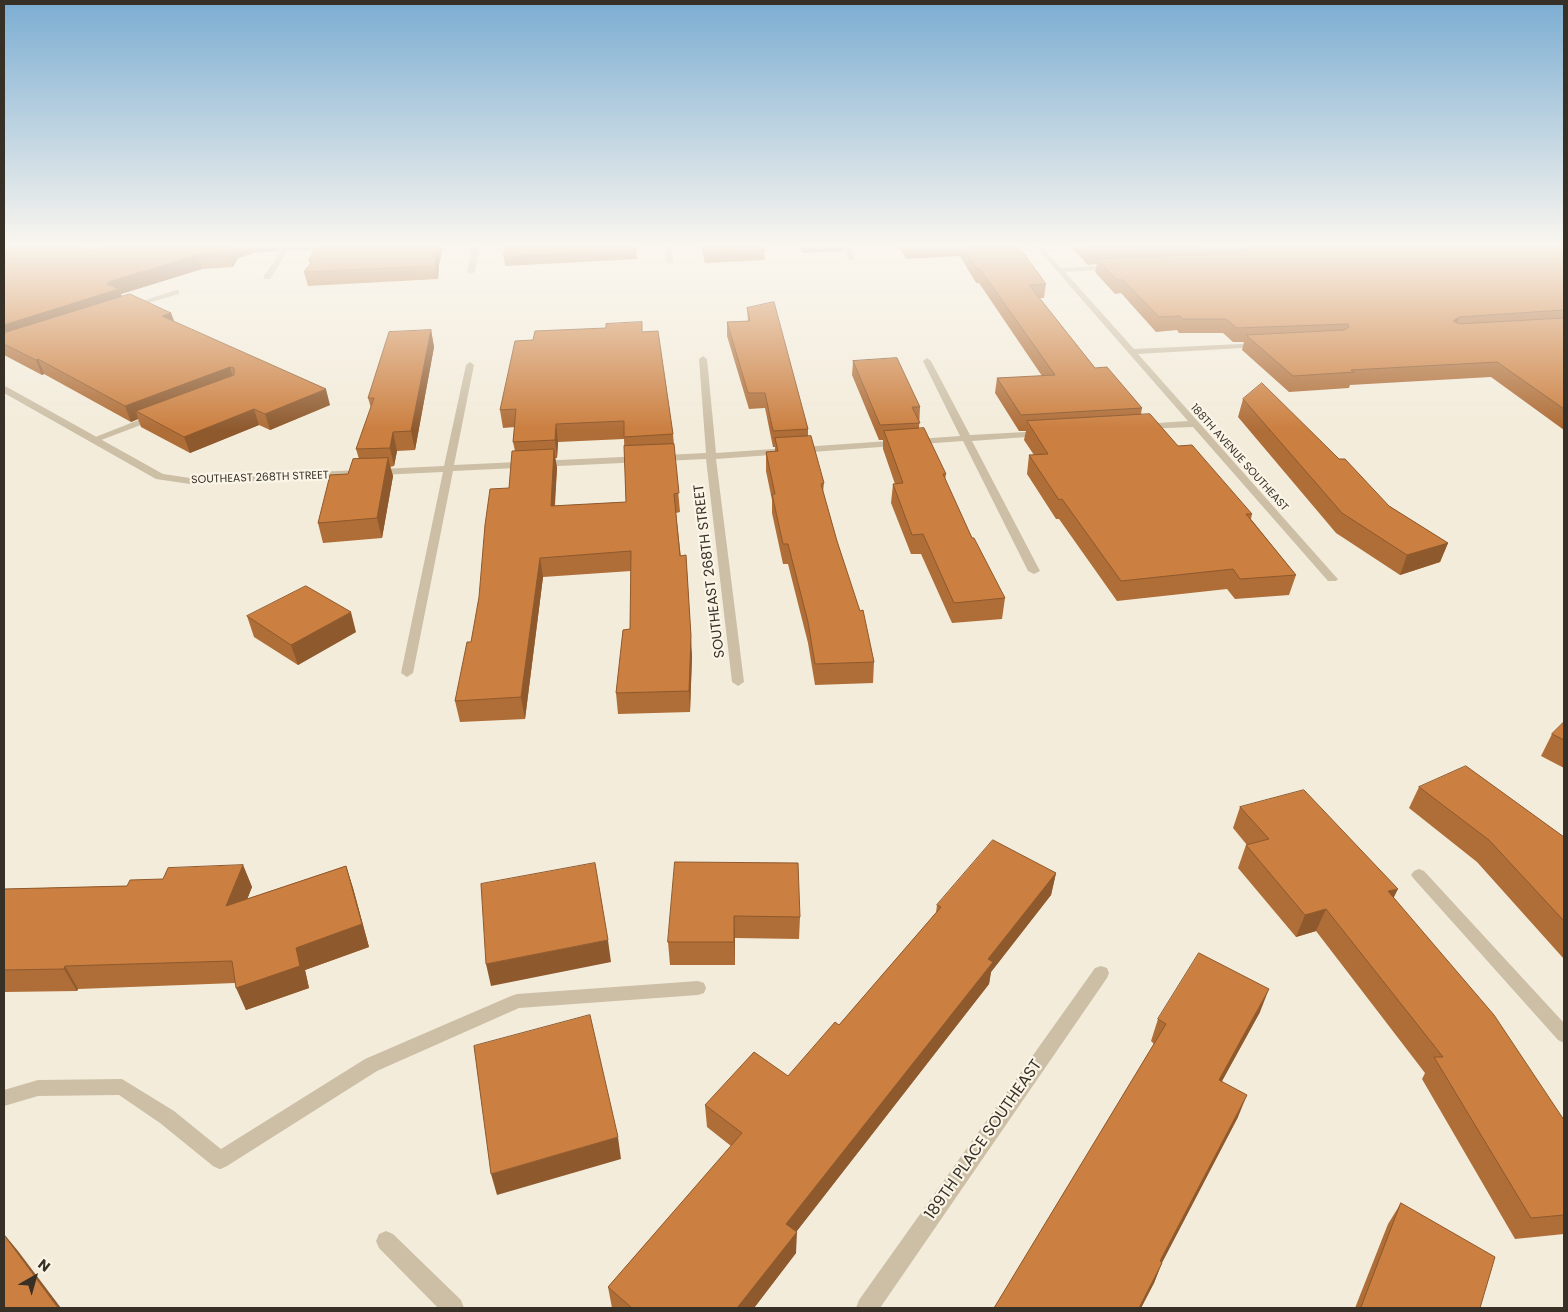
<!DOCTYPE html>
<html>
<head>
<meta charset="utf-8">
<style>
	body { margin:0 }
	#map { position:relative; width:1568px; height:1312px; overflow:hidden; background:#f3ecdb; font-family:Poppins,sans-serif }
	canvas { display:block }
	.frame { position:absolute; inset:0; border:5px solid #373027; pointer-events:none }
	.north { position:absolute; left:10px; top:1252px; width:50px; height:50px; -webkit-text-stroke:4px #faf5e7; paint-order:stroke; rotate:38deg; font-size:14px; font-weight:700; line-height:20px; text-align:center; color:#373027 }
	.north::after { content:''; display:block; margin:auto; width:18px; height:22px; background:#373027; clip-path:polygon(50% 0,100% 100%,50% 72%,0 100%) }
</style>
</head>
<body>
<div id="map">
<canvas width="1568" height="1312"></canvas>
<div class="frame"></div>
<div class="north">N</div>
</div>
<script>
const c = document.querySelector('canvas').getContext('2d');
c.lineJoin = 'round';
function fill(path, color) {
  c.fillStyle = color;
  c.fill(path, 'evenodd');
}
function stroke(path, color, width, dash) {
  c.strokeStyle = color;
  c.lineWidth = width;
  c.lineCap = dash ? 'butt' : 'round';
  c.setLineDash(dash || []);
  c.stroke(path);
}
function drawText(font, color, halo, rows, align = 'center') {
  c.font = font + ' Poppins,sans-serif';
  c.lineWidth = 4.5;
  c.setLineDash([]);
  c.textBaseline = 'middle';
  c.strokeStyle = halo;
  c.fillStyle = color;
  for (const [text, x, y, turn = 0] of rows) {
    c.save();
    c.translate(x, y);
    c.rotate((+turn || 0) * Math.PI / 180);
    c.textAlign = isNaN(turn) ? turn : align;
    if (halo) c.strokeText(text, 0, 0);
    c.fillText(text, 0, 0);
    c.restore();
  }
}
fill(new Path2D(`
	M 176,290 L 179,290 L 179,294 L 131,308 L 127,306 Z
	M 156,413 L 161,416 L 159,418 L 96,442 L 93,443 L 88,440 Z
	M 698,981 L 704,983 L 706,988 L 704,993 L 698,995 L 519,1008 L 377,1071 L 227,1166 L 220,1169 L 213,1166 L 210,1160 L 213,1154 L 365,1059 L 511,996 L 517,994 Z`), '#ccbfa6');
fill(new Path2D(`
	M 284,247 L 291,247 L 270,279 L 264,279 L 263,277 Z
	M 472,247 L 480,247 L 475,272 L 471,274 L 467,272 Z
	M 665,247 L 672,247 L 673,264 L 666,262 Z
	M 844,247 L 850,247 L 855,260 L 849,260 Z
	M 1036,247 L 1042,247 L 1061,268 L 1114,265 L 1115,267 L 1111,269 L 1065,272 L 1134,349 L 1262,343 L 1263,345 L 1259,347 L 1138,354 L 1336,577 L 1338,579 L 1336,581 L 1328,581 L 1193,427 L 1140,429 L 1140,425 L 1143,424 L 1188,421 Z
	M 703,356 L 707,359 L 716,453 L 960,436 L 923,361 L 927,358 L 931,361 L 970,435 L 1044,431 L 1046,433 L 1041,436 L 972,441 L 1040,571 L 1034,574 L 1028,571 L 963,441 L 716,459 L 744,682 L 738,686 L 732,682 L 706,459 L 453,471 L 413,673 L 407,677 L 401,673 L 443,472 L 190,484 L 156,479 L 4,393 L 4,386 L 7,387 L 163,474 L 190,478 L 444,466 L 466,365 L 470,362 L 474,365 L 454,465 L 706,453 L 699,359 Z
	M 1419,869 L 1424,871 L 1564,1023 L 1564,1043 L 1558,1040 L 1414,879 L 1411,875 L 1414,871 Z
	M 1101,966 L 1107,968 L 1109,973 L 1107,978 L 880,1308 L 856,1308 L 859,1300 L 1095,968 Z
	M 122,1079 L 174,1111 L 227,1154 L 230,1160 L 227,1166 L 220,1169 L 213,1166 L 160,1123 L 119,1095 L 38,1096 L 4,1106 L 4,1090 L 38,1080 Z
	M 386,1231 L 393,1234 L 461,1300 L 464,1308 L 438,1308 L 379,1248 L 376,1241 L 379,1234 Z`), '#ccbfa6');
fill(new Path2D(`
	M 4,247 L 283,247 L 279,251 L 254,253 L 238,258 L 233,267 L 202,269 L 121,294 L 122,297 L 171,313 L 174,321 L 330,405 L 270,430 L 259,425 L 190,453 L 141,427 L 138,419 L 131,422 L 44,374 L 42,375 L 4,355 Z
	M 290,247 L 443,247 L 439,264 L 438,279 L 308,286 L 304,272 L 310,264 L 309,260 L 316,249 L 291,251 Z
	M 636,247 L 637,259 L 505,266 L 504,257 Z
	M 701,247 L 764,247 L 765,260 L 705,263 Z
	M 800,247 L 844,247 L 843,251 L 802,253 Z
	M 899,247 L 1019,247 L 1046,284 L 1044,298 L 1040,298 L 1095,368 L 1142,408 L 1141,414 L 1178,446 L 1252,514 L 1251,519 L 1296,575 L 1289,595 L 1235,599 L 1227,589 L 1117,601 L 1059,519 L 1056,519 L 1027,474 L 1029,455 L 1034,455 L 1024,440 L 1026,431 L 1019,431 L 995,393 L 997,378 L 1042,376 L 979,283 L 976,283 L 960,256 L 906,259 Z
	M 1071,247 L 1564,247 L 1564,430 L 1491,377 L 1350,385 L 1349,388 L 1289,392 L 1242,350 L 1244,342 L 1233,342 L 1223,333 L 1179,333 L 1177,330 L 1156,332 L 1121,293 L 1115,294 L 1095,272 L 1097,264 L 1088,265 Z
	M 747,308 L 808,429 L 808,436 L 824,483 L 823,492 L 837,541 L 874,662 L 873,683 L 815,685 L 808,643 L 788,564 L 783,564 L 772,513 L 772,500 L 766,471 L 766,452 L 775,451 L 775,447 L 773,447 L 765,408 L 749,409 L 727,336 L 727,322 L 748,321 Z
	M 431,330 L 434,347 L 415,450 L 397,451 L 394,466 L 390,467 L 393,476 L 382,538 L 323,543 L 318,523 L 348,474 L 359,459 L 356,449 L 371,408 L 368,398 Z
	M 642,332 L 673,434 L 680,512 L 676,513 L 692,656 L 690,712 L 618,714 L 616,693 L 630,629 L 631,571 L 543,577 L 525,719 L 460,722 L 455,701 L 471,642 L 509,488 L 515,451 L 513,442 L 515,427 L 503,428 L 500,410 L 533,340 ZM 624,439 L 626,502 L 555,506 L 557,468 L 555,458 L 557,458 L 558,442 Z
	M 853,361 L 920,407 L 919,429 L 946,474 L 945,480 L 972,538 L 1005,598 L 1002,619 L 952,623 L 921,554 L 911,554 L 891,503 L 893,484 L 895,484 L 883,449 L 883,440 L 879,440 L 852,375 Z
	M 1243,399 L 1339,459 L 1389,506 L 1448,543 L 1440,562 L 1400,575 L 1336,533 L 1238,417 Z
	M 247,616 L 356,632 L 298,665 L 254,637 Z
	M 1564,722 L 1564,768 L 1541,756 L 1552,734 Z
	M 1419,787 L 1564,837 L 1564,959 L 1477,862 L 1409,808 Z
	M 1240,807 L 1394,898 L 1564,1120 L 1564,1234 L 1515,1239 L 1422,1079 L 1425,1073 L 1316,931 L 1296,937 L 1238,868 L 1246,845 L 1247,845 L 1233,828 Z
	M 675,862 L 800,917 L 799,939 L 735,938 L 735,965 L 670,965 L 668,942 Z
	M 243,865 L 252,887 L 247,899 L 346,866 L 353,888 L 369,947 L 305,970 L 309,988 L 246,1010 L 235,983 L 78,989 L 77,991 L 4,992 L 4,889 L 127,886 L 163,879 Z
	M 1056,873 L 1051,895 L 991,972 L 989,984 L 796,1232 L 796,1253 L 754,1308 L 612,1308 L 608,1287 L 731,1146 L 707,1127 L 705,1105 L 788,1076 L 839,1025 L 936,913 L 937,905 Z
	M 1260,1012 L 1222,1081 L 1238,1117 L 1162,1262 L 1154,1283 L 1141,1308 L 994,1308 L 1154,1044 L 1151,1041 L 1158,1019 Z
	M 1401,1203 L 1480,1308 L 1355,1308 L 1388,1224 Z`), '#af6d37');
fill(new Path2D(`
	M 233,247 L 252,247 L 254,253 L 238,258 L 233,267 L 229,253 Z
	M 277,247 L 283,247 L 279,251 Z
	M 437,247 L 443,247 L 439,264 L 438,279 L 435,266 L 436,251 Z
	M 198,255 L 202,269 L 121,294 L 124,303 L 4,341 L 4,325 L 107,284 L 108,282 Z
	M 171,313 L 176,327 L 162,316 Z
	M 1459,317 L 1454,331 L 1453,321 Z
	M 431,330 L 434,347 L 415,450 L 411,431 Z
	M 38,359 L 44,374 L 42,375 L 36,360 Z
	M 230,367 L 234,382 L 136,411 L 138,419 L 131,422 L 125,406 Z
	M 326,389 L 330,405 L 270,430 L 265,414 Z
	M 254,409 L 259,425 L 190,453 L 184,437 Z
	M 556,424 L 558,442 L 557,458 L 555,440 Z
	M 393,432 L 397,451 L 394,466 L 390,448 Z
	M 554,449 L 557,468 L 553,526 L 551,506 Z
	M 388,458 L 393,476 L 382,538 L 377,518 Z
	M 1448,543 L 1440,562 L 1400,575 L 1407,555 Z
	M 686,555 L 692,656 L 690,712 L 689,691 Z
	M 540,558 L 543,577 L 525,719 L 521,697 Z
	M 351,612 L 356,632 L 298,665 L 291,645 Z
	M 243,865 L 252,887 L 236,928 L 226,906 Z
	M 346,866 L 353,888 L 369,947 L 305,970 L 309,988 L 246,1010 L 236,988 L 296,948 Z
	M 1056,873 L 1051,895 L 991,972 L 989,984 L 786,1245 L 786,1224 L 988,959 Z
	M 1398,889 L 1387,911 L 1388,891 Z
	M 1326,909 L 1316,931 L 1296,937 L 1305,915 Z
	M 734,916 L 735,938 L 735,965 L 734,942 Z
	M 608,940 L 611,962 L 491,986 L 486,964 Z
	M 65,966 L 78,989 L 77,991 L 64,969 Z
	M 1269,989 L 1260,1012 L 1211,1101 L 1219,1080 Z
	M 1247,1095 L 1238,1117 L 1152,1282 L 1160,1261 Z
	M 618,1137 L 621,1159 L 497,1195 L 491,1174 Z
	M 797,1232 L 796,1253 L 754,1308 L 737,1308 Z
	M 4,1234 L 18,1251 L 61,1308 L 58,1308 L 4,1235 Z
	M 1162,1263 L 1154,1283 L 1141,1308 L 1139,1308 Z`), '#8e592d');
const building = new Path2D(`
	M 4,247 L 81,247 L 91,251 L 101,249 L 100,247 L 233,247 L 229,253 L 198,255 L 108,282 L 110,283 L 107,284 L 119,289 L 4,325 Z
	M 317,247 L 437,247 L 436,251 L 435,266 L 304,272 L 313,260 L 309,260 Z
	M 505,247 L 636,247 L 636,250 L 504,257 Z
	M 703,247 L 764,247 L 765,250 L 704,252 Z
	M 963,247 L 1019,247 L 1046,284 L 1029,285 L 1095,368 L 1107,367 L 1142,408 L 1021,415 L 997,378 L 1055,375 L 980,269 L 977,269 Z
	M 1086,247 L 1199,247 L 1090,251 Z
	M 1249,247 L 1564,247 L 1564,310 L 1459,317 L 1453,321 L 1459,324 L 1564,318 L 1564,409 L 1497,362 L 1351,370 L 1354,372 L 1293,376 L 1246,335 L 1344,330 L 1349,327 L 1348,324 L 1237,328 L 1226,319 L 1183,319 L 1180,316 L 1159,317 L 1123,280 L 1117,280 L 1097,259 L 1247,252 L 1249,250 Z
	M 130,294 L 171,313 L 162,316 L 326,389 L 265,414 L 254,409 L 184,437 L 136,411 L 234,375 L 234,368 L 230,367 L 125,406 L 38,359 L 36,360 L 4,344 L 4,333 Z
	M 774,302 L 808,429 L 773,431 L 765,393 L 748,393 L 727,322 L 750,321 L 747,308 Z
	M 642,322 L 642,332 L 658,331 L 673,434 L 624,437 L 624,421 L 556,424 L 555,440 L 513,442 L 516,409 L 500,410 L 515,341 L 533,340 L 535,331 L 606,328 L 606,324 Z
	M 431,330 L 411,431 L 393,432 L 390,448 L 356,449 L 374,398 L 368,398 L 389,332 Z
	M 897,358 L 920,407 L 912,407 L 920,423 L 880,425 L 853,361 Z
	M 1262,383 L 1339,459 L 1345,459 L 1389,506 L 1448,543 L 1407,555 L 1342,513 L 1243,399 Z
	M 1150,414 L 1178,446 L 1192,445 L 1252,514 L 1246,514 L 1296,575 L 1240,579 L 1233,569 L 1121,581 L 1062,499 L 1059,500 L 1029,455 L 1048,454 L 1027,421 Z
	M 924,428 L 946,474 L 943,474 L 972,538 L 974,538 L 1005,598 L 954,603 L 923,534 L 912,535 L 893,484 L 903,483 L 884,431 Z
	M 811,436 L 824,483 L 821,484 L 837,541 L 860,611 L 863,610 L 874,662 L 815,664 L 808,622 L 788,544 L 783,544 L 772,494 L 775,494 L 766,452 L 778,451 L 775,438 Z
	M 674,444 L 679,493 L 674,494 L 680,556 L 686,555 L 691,636 L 689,691 L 616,693 L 623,630 L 630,629 L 631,551 L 540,558 L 521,697 L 455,701 L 467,642 L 471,642 L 479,597 L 485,525 L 490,489 L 509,488 L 512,451 L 554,449 L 551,506 L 626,502 L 624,446 Z
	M 388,458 L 377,518 L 318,523 L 330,475 L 348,474 L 353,459 Z
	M 306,586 L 351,612 L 291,645 L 247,616 Z
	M 1564,722 L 1564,740 L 1552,734 Z
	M 1466,766 L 1564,837 L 1564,921 L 1489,840 L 1419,787 Z
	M 1304,790 L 1398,889 L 1388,891 L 1494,1015 L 1564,1120 L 1564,1215 L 1531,1218 L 1434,1057 L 1443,1057 L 1326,909 L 1305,915 L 1246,845 L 1269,839 L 1240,807 Z
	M 993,840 L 1056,873 L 988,959 L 993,962 L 786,1224 L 797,1232 L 737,1308 L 632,1308 L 608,1287 L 742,1133 L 705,1105 L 754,1052 L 788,1076 L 835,1022 L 839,1025 L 941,907 L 937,905 Z
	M 675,862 L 798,863 L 800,917 L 734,916 L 734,942 L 668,942 Z
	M 595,863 L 608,940 L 486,964 L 481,884 Z
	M 243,865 L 226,906 L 346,866 L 362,924 L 296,948 L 300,966 L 236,988 L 232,961 L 65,966 L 64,969 L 4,970 L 4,889 L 127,886 L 130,880 L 163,879 L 168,868 Z
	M 1199,953 L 1269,989 L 1219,1080 L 1247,1095 L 1160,1261 L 1162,1263 L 1139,1308 L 994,1308 L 1166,1024 L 1158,1019 Z
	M 590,1015 L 618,1137 L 491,1174 L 474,1046 Z
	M 1401,1203 L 1495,1257 L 1480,1308 L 1361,1308 Z
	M 4,1235 L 58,1308 L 4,1308 Z`);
fill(building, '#cb7f40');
stroke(building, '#8e592d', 1);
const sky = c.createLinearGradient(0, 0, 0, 430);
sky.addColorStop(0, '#7badd2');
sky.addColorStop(0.57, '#faf6ef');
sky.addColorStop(1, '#faf6ef00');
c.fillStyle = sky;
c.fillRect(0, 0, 1568, 430);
drawText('11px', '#373027', '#faf5e7', [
	["188TH AVENUE SOUTHEAST",1239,458,48],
	["SOUTHEAST 268TH STREET",260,478,-2]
]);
drawText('14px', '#373027', '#faf5e7', [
	["SOUTHEAST 268TH STREET",710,571,-97]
]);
drawText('16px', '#373027', '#faf5e7', [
	["189TH PLACE SOUTHEAST",984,1140,-55]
]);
</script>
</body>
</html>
